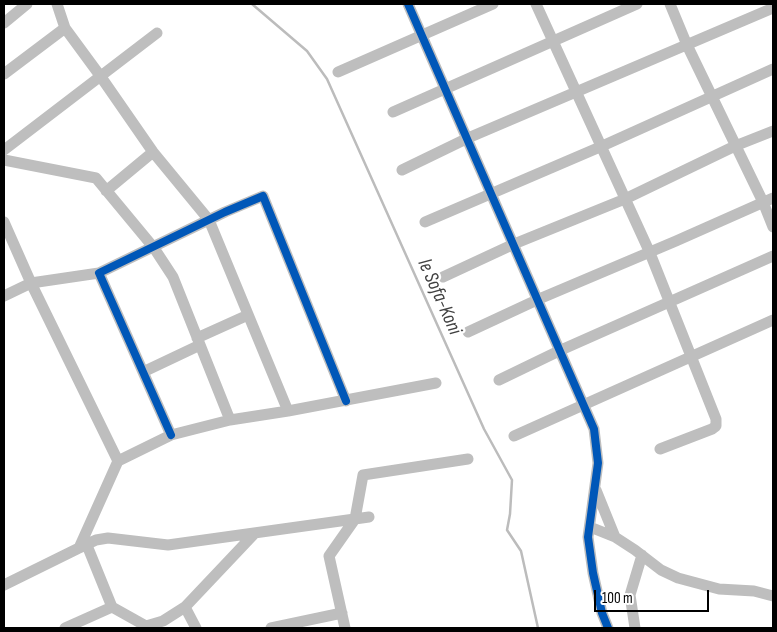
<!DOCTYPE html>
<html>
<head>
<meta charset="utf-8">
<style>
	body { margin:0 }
	#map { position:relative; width:777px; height:632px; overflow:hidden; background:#fff; font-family:"Sofia Sans Condensed",sans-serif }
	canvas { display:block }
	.frame { position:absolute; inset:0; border:5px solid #000; pointer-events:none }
	.scale { position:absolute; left:594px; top:590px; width:115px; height:22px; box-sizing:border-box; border:2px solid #000; border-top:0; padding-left:6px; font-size:15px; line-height:18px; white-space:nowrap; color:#000; -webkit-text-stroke:4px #fff; paint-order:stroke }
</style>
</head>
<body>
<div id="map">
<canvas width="777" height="632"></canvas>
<div class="frame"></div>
<div class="scale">100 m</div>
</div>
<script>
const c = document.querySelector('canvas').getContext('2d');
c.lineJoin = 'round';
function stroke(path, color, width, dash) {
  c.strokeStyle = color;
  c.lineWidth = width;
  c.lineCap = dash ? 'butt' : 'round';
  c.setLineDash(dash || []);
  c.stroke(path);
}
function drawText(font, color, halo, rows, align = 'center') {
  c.font = font + ' "Sofia Sans Condensed",sans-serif';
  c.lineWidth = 5;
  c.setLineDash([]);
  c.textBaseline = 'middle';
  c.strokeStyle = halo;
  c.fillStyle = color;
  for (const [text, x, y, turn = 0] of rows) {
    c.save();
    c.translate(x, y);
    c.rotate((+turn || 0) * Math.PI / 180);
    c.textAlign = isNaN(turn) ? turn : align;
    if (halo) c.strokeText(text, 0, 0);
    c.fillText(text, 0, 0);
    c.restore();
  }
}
stroke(new Path2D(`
	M 252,4 L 307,51 L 327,79 L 484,429 L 512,480 L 510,514 L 507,530 L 521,551 L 538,628`), '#bcbcbc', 2.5);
stroke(new Path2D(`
	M 57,4 L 65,28 L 101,77 L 153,152 L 209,220 L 288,411
	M 408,4 L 594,429 L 598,463 L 588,537 L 593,573 L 602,613 L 608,628
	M 536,4 L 650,253 L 716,419 L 716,426 L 712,429 L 660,449
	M 670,4 L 687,45 L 763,202 L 773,227
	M 4,23 L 27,4
	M 338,72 L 493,4
	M 4,74 L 65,28
	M 393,112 L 637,4
	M 4,150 L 157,33
	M 4,160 L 96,178 L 154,248 L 173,277 L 230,420
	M 402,170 L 468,138 L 773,8
	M 106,191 L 153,152
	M 4,222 L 31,283 L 118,461
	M 425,222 L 600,147 L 773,69
	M 443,277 L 514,244 L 625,199 L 735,146 L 773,131
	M 4,296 L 31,283 L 99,273
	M 468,332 L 539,299 L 676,241 L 773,198
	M 197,338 L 248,315
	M 143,372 L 200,345
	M 499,380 L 561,350 L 773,256
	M 171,435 L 99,273 L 225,212 L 263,196 L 346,401
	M 514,436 L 773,320
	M 596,490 L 615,537
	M 590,527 L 615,537 L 635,550 L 661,570 L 678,578 L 719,589 L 754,591 L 773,596
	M 84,538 L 112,607 L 146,626 L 163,621 L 185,607 L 255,533
	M 79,548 L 118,461 L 171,435 L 230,420 L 288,411 L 436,383
	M 4,585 L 79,548 L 96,540 L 108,538 L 168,545 L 369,517
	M 185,607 L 196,628
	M 65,628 L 112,607
	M 271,628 L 342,613
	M 345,628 L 329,556 L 355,519 L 363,475 L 468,459
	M 635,628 L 630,595 L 642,555`), '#bebebe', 11);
stroke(new Path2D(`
	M 408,4 L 594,429 L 598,463 L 588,537 L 593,573 L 602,613 L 608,628
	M 171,435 L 99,273 L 225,212 L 263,196 L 346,401`), '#0057b8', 8);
drawText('italic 20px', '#414141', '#fff', [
	["le Sofa-Koni",439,297,66]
]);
</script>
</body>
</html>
